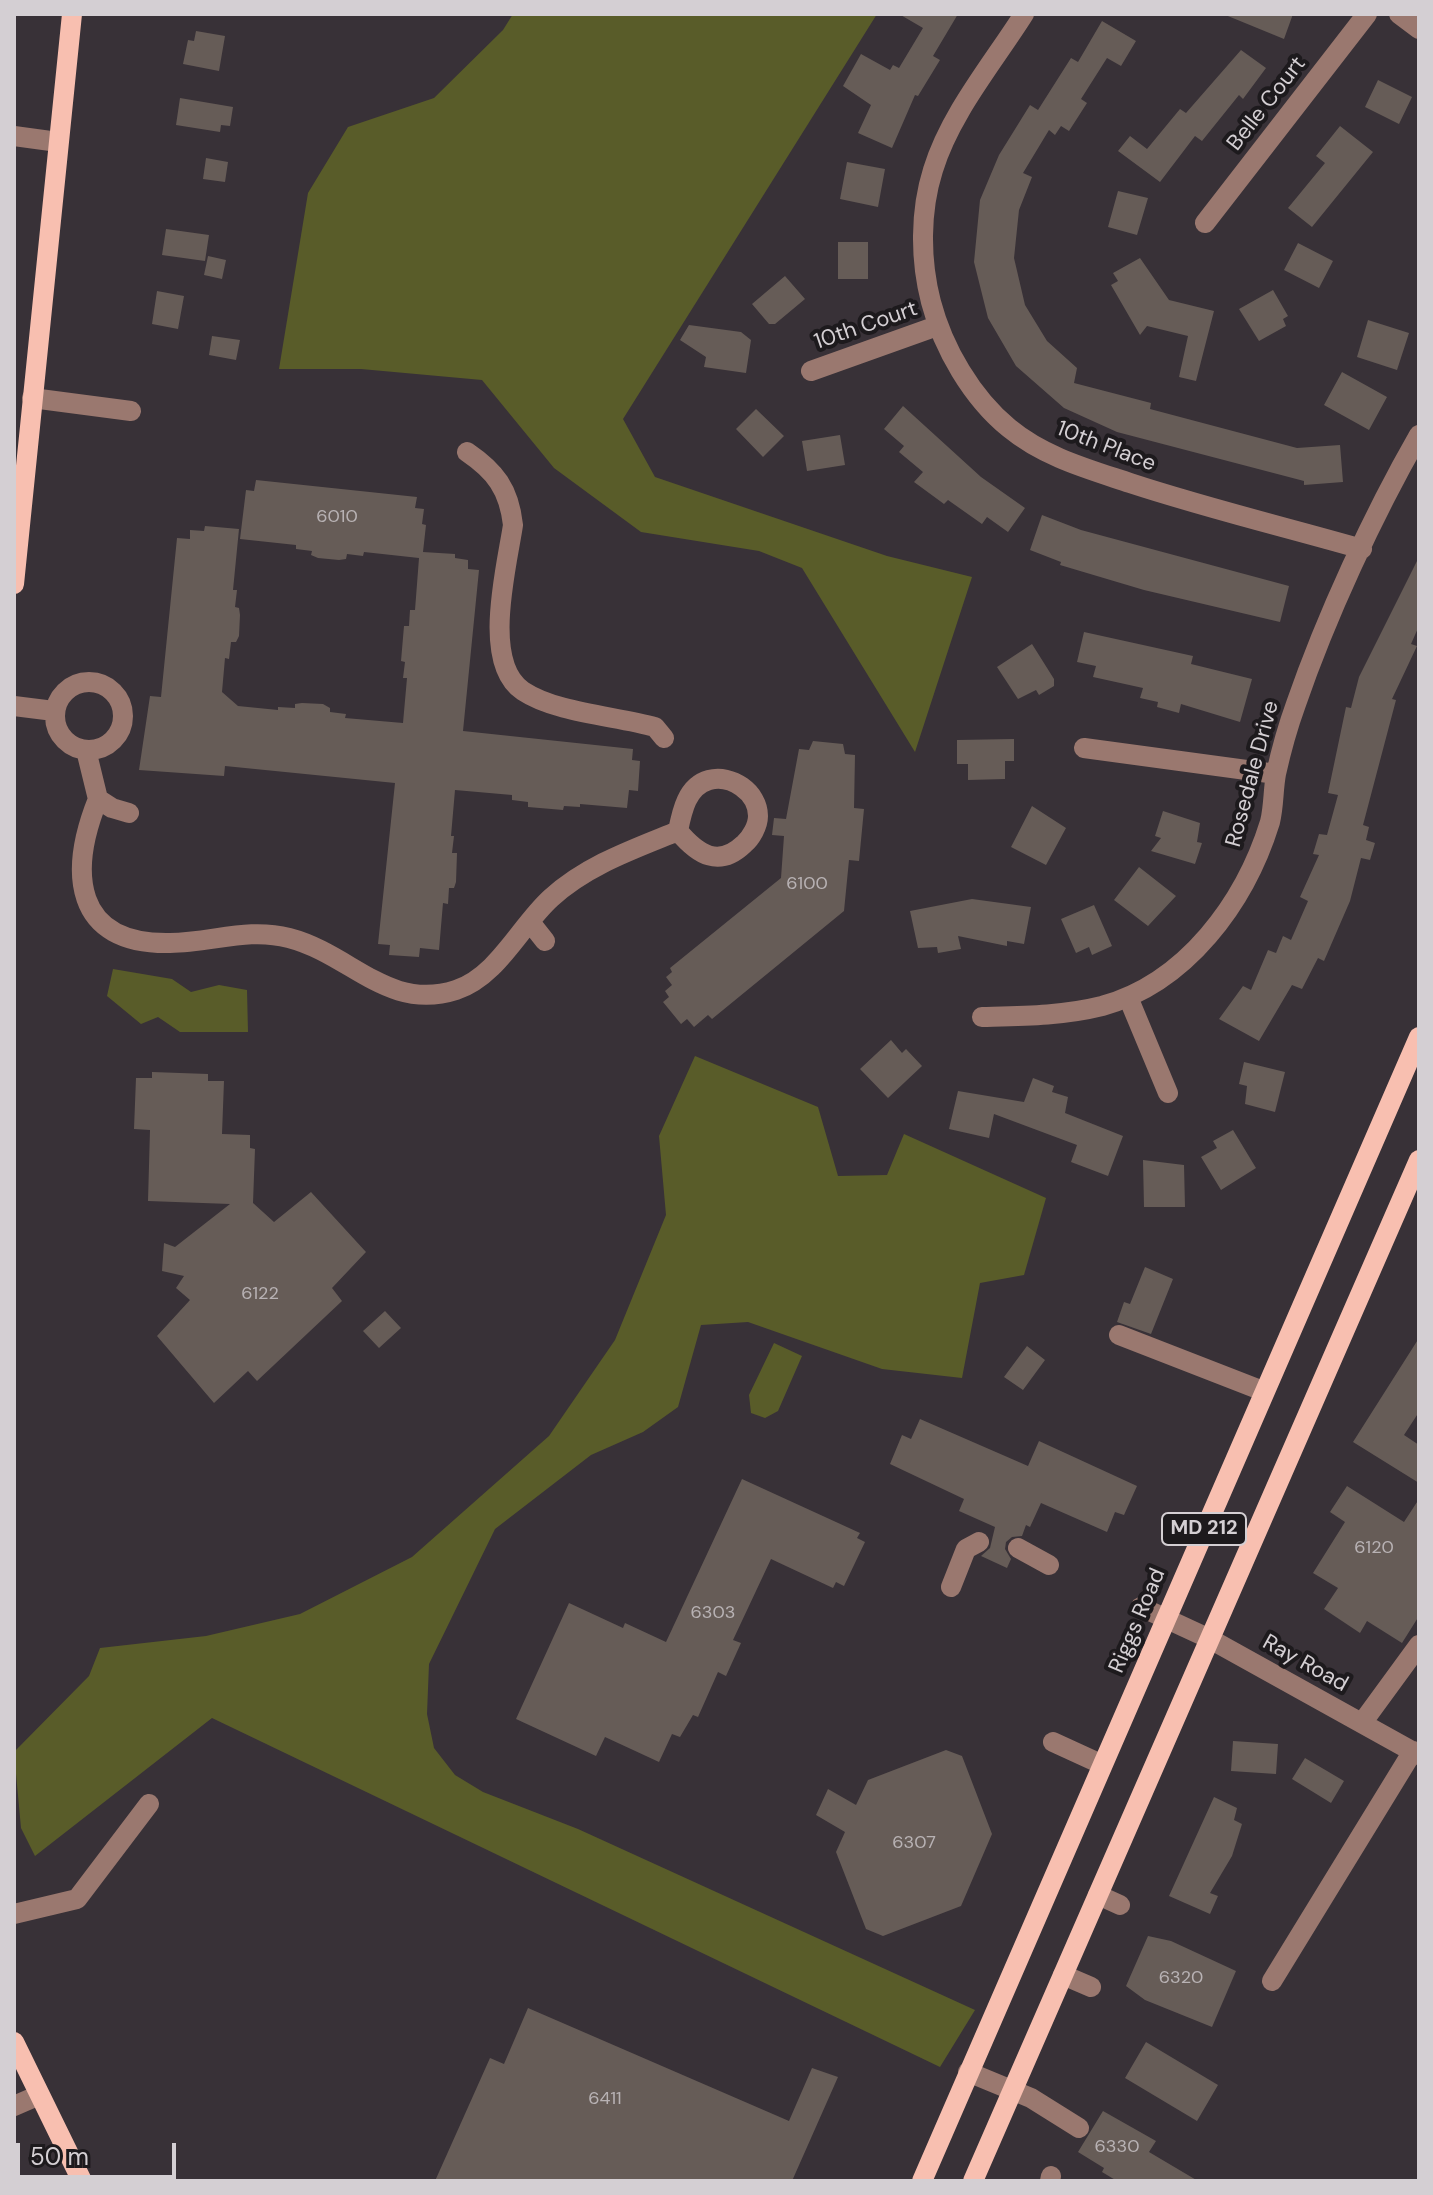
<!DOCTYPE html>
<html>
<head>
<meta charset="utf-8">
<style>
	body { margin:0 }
	#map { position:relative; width:1433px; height:2195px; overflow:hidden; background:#383137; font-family:"DM Sans",sans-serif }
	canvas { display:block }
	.frame { position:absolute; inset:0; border:16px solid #d4cfd3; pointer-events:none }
	.scale { position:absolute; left:16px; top:2143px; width:160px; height:36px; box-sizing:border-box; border:4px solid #d4cfd3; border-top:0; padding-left:10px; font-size:24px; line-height:28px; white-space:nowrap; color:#d4cfd3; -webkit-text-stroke:6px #1d1a1d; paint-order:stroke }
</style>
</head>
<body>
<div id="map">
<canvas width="1433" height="2195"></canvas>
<div class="frame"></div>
<div class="scale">50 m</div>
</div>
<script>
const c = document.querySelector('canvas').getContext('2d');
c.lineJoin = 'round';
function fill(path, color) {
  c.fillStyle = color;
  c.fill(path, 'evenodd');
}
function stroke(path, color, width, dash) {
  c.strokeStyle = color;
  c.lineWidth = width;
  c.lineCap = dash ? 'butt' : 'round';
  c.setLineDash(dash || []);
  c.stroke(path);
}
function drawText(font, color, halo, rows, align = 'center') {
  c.font = font + ' "DM Sans",sans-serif';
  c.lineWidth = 8;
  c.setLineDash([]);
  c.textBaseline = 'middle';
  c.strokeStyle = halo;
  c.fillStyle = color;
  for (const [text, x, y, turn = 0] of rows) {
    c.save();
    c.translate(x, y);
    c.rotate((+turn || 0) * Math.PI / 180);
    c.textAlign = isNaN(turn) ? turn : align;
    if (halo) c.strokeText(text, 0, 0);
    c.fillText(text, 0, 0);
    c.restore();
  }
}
fill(new Path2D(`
	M 513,14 L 877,14 L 623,419 L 655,477 L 887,556 L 972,577 L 915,752 L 802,568 L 759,551 L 641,532 L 554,468 L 482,380 L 361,369 L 279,369 L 308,193 L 348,127 L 434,98 L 503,30 Z
	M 113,969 L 172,979 L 191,992 L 219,985 L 247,990 L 248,1032 L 180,1032 L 158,1017 L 141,1024 L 107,996 Z
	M 695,1056 L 818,1107 L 838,1176 L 887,1175 L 904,1134 L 1046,1198 L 1024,1275 L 980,1283 L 962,1378 L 882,1369 L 748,1322 L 701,1325 L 678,1407 L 643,1432 L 591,1455 L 495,1529 L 429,1664 L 427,1714 L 434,1748 L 455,1775 L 483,1792 L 578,1829 L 975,2010 L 940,2067 L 212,1718 L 35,1856 L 21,1828 L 14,1752 L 89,1676 L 100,1648 L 206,1636 L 300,1614 L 412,1557 L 549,1436 L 615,1340 L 666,1215 L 659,1136 Z
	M 774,1343 L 802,1356 L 778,1411 L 765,1418 L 751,1413 L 749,1395 Z`), '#595c29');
fill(new Path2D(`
	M 899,14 L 958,14 L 933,56 L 940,60 L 918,96 L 915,95 L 892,148 L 858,133 L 871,105 L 843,86 L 861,54 L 890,70 L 893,65 L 899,68 L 923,28 Z
	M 1223,14 L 1293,14 L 1284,39 Z
	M 1102,21 L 1136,41 L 1121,66 L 1107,58 L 1081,99 L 1087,103 L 1069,131 L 1061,126 L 1055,135 L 1049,130 L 1023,173 L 1032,177 L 1019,210 L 1014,258 L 1025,305 L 1047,341 L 1077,368 L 1074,383 L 1151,403 L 1150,409 L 1297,448 L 1340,445 L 1343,482 L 1304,485 L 1304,481 L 1117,432 L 1064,408 L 1016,366 L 988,318 L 974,262 L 980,200 L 999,155 L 1030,105 L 1038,110 L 1071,58 L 1078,62 Z
	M 196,31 L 225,36 L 219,71 L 183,64 L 188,40 L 194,41 Z
	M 1241,50 L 1266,68 L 1243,99 L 1239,95 L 1202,141 L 1195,136 L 1160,182 L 1118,151 L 1130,136 L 1147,149 L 1180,109 L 1186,113 Z
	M 1378,80 L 1412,97 L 1399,124 L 1365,107 Z
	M 180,98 L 233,107 L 230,126 L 221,125 L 220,132 L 176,125 Z
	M 1340,126 L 1373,152 L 1312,227 L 1288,208 L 1325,163 L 1316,156 Z
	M 206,158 L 228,162 L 225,182 L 203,179 Z
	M 847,162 L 885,169 L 878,207 L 840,199 Z
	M 1118,191 L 1148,198 L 1137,235 L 1108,227 Z
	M 166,229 L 209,235 L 205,261 L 162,255 Z
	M 838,242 L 868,242 L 868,279 L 838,279 Z
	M 1298,243 L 1333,261 L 1319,288 L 1284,270 Z
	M 208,256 L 226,260 L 222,279 L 204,275 Z
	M 1140,258 L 1169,300 L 1214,311 L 1196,381 L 1179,377 L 1188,336 L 1147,326 L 1140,335 L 1111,285 L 1118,281 L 1113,273 Z
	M 785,276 L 805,299 L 775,324 L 769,324 L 752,304 Z
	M 1273,290 L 1288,316 L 1283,319 L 1286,326 L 1259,341 L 1239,309 Z
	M 157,291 L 184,296 L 178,329 L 152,324 Z
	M 1368,320 L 1409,333 L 1397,370 L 1357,357 Z
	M 689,325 L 741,332 L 751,340 L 746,373 L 704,367 L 706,357 L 680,340 Z
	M 212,336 L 240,340 L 236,360 L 209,355 Z
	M 1342,372 L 1387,397 L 1369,430 L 1324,405 Z
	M 903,406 L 981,477 L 1025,508 L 1008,532 L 987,517 L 982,524 L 948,500 L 944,504 L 914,482 L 923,472 L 899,452 L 904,446 L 884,429 Z
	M 756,409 L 784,436 L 763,457 L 736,429 Z
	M 840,435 L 845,465 L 807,471 L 802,441 Z
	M 256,480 L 417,497 L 415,508 L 424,509 L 422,524 L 426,525 L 423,552 L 455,554 L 455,558 L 468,560 L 468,569 L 479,570 L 463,731 L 633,749 L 632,760 L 640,761 L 638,791 L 629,790 L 627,808 L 580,804 L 580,807 L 564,806 L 563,810 L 528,807 L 528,802 L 512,800 L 512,795 L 455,790 L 451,836 L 454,836 L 452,853 L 457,853 L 456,882 L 454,888 L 449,888 L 448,904 L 443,903 L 439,950 L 420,948 L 419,957 L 389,955 L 390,945 L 378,944 L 395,783 L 225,766 L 224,776 L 139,770 L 150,696 L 161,697 L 177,538 L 190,539 L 190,530 L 204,531 L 205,526 L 239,529 L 233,590 L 237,590 L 235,607 L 239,608 L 240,615 L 239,636 L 236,642 L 231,642 L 229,659 L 225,658 L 222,692 L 238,706 L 278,710 L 278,707 L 295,708 L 295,704 L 302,703 L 323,704 L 330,708 L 330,712 L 346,714 L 345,718 L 403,723 L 407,678 L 403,678 L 405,662 L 401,661 L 404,626 L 409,626 L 410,610 L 415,610 L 419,558 L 364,552 L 363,556 L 347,554 L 346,559 L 339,560 L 318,558 L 311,555 L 312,551 L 296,549 L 296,545 L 240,539 L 246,490 L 254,491 Z
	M 1042,515 L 1081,530 L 1289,586 L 1280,622 L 1144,590 L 1060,565 L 1061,562 L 1030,550 Z
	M 1419,557 L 1419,626 L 1411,644 L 1417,646 L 1392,699 L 1396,700 L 1363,825 L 1369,827 L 1366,840 L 1375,843 L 1370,860 L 1361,858 L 1350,901 L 1324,961 L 1318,958 L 1302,989 L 1292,985 L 1259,1041 L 1219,1019 L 1243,986 L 1251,990 L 1268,950 L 1276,953 L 1283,936 L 1291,940 L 1308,901 L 1300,897 L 1319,855 L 1313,854 L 1319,834 L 1327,835 L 1338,795 L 1328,793 L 1346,707 L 1351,708 L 1359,677 Z
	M 1084,632 L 1193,656 L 1191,664 L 1252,679 L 1240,722 L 1181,704 L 1179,713 L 1157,707 L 1158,702 L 1140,698 L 1143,688 L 1093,677 L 1096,666 L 1077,662 Z
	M 1032,644 L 1054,679 L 1054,686 L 1039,695 L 1036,690 L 1018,699 L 997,667 Z
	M 1014,739 L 1014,761 L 1005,761 L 1005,779 L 968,780 L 968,764 L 957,764 L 957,740 Z
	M 813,741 L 843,744 L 845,754 L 855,755 L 854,808 L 864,809 L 859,861 L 849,860 L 844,911 L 712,1019 L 708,1015 L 694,1027 L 687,1019 L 681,1024 L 663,1002 L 669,997 L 665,991 L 672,985 L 666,977 L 672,972 L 670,968 L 781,878 L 784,836 L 772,835 L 774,818 L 786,819 L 799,749 L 809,750 Z
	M 1032,806 L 1066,828 L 1046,865 L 1011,847 Z
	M 1163,811 L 1200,823 L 1197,842 L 1202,843 L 1195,864 L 1151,851 L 1161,838 L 1155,836 Z
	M 1139,867 L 1176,896 L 1148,926 L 1114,900 Z
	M 972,899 L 1031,907 L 1024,944 L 1007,941 L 1007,946 L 958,936 L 961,949 L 938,953 L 937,947 L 918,948 L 910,911 Z
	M 1094,905 L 1112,946 L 1092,955 L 1089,947 L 1076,953 L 1061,919 Z
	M 891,1040 L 902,1053 L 906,1049 L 922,1066 L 888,1098 L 860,1069 Z
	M 1244,1062 L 1285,1072 L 1275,1112 L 1245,1104 L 1247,1086 L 1239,1084 Z
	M 152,1072 L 208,1074 L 208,1081 L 224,1081 L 222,1134 L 250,1135 L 250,1148 L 255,1149 L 253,1203 L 274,1222 L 311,1192 L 366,1252 L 332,1288 L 342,1301 L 257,1381 L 248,1371 L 214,1403 L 157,1336 L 190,1300 L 176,1288 L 184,1276 L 162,1271 L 164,1243 L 175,1247 L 230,1204 L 148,1201 L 150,1130 L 134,1129 L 136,1078 L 152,1078 Z
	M 1033,1078 L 1054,1086 L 1052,1092 L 1068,1097 L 1065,1113 L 1123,1136 L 1108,1176 L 1071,1162 L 1077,1145 L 994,1114 L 989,1138 L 949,1129 L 958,1091 L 1024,1102 Z
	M 1233,1130 L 1256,1168 L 1221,1190 L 1201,1157 L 1217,1148 L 1213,1141 Z
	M 1143,1160 L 1184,1165 L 1185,1207 L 1144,1207 Z
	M 1145,1267 L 1173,1279 L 1151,1334 L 1117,1322 L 1124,1302 L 1130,1304 Z
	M 385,1311 L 401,1328 L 379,1348 L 363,1331 Z
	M 1419,1338 L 1419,1412 L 1404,1435 L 1419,1445 L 1419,1483 L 1353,1442 Z
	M 1027,1346 L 1045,1360 L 1023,1390 L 1004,1377 Z
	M 920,1419 L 1028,1466 L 1039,1441 L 1137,1486 L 1124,1515 L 1115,1512 L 1107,1532 L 1041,1503 L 1030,1527 L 1026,1525 L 1022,1536 L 1012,1537 L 1006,1542 L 1005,1549 L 1011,1559 L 1007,1568 L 981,1556 L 990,1548 L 995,1527 L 959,1511 L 964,1499 L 890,1464 L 902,1435 L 911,1439 Z
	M 742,1479 L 860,1533 L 857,1538 L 865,1542 L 844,1586 L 836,1582 L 833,1588 L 771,1559 L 733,1640 L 741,1643 L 726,1676 L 718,1672 L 698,1717 L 693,1715 L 680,1737 L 672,1734 L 659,1762 L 605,1737 L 596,1756 L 516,1719 L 569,1603 L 623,1628 L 625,1623 L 666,1642 Z
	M 1347,1486 L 1404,1522 L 1419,1499 L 1419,1616 L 1402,1643 L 1367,1621 L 1360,1633 L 1324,1609 L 1338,1588 L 1313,1573 L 1345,1522 L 1330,1512 Z
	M 1233,1741 L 1278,1744 L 1276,1774 L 1231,1771 Z
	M 946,1750 L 962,1756 L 992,1834 L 961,1906 L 883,1936 L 866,1929 L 836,1852 L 845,1832 L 816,1815 L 828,1789 L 856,1805 L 868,1780 Z
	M 1305,1758 L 1344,1781 L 1331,1803 L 1292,1779 Z
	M 1214,1797 L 1237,1808 L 1234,1820 L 1242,1824 L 1232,1856 L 1210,1893 L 1218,1896 L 1210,1914 L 1169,1896 Z
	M 1148,1936 L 1171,1941 L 1236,1971 L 1212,2027 L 1145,2000 L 1126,1986 Z
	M 528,2008 L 789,2121 L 812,2068 L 838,2077 L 792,2181 L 435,2181 L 490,2058 L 504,2064 Z
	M 1146,2042 L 1218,2085 L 1197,2121 L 1125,2078 Z
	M 1103,2111 L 1156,2141 L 1149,2152 L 1198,2181 L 1117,2181 L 1102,2172 L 1104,2168 L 1078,2152 Z`), '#665c57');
stroke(new Path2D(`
	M 1024,14 C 993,63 950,114 933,170 C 920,211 920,260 931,302 C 943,348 972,398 1009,428 C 1044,457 1088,469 1130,483 C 1206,508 1285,527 1362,549
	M 1399,14 L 1419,29
	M 14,136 L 58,142
	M 1205,223 L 1367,14
	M 811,371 L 937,326
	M 32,398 L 131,411
	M 467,452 C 495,471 509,489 513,525 C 507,566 481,663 523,691 C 556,713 616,716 655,727 L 664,738
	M55 716a34 34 0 1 1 68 0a34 34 0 1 1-68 0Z
	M 14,706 L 54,711
	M 1084,748 L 1276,774
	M 86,750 L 98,799 L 112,808 L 129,813
	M 98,799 C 69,871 72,945 170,943 C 212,943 247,927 289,938 C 351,954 388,1012 456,990 C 498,976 520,926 551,898 C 587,865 634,849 678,831 C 698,855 719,868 744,844 C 751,838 758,826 758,816 C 758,792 731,774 709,780 C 687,786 682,811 678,831
	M 530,922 L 545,941
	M 1128,997 L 1168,1093
	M 982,1017 C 1022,1016 1062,1016 1102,1006 C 1186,983 1245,903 1270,822 C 1274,806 1273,790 1276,774 C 1281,751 1288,726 1296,704 C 1326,617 1373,515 1419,435
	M 1119,1335 L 1263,1391
	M 1018,1548 L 1049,1565
	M 951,1587 L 966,1549 L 979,1542
	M 1141,1607 L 1210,1639 L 1419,1755
	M 1362,1723 L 1419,1645
	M 1053,1742 L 1101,1764
	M 1098,1895 L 1120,1905
	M 14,1914 L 77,1899 L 149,1804
	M 1063,1975 L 1091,1987
	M 1272,1981 L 1413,1751
	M 968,2072 L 1031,2098 L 1079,2128
	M 14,2106 L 37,2096
	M 1050,2181 L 1051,2176`), '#9a786f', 20);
stroke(new Path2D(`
	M 14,584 L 72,14
	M 14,2042 L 82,2181
	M 922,2181 L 1419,1037
	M 973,2181 L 1419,1160`), '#f8bfb0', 20);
drawText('18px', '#b8b2b4', null, [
	["6010",337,517],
	["6100",807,884],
	["6122",260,1294],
	["6120",1374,1548],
	["6303",713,1613],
	["6307",914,1843],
	["6320",1181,1978],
	["6411",605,2099],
	["6330",1117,2147]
]);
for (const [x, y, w] of [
	[1204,1529,84]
]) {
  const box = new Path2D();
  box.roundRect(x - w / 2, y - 16, w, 32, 6);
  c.fillStyle = '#1d1a1d';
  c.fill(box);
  stroke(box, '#d4cfd3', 2);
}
drawText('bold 20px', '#d4cfd3', null, [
	["MD 212",1204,1529]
]);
drawText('22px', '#d4cfd3', '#1d1a1d', [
	["Belle Court",1267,104,-52],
	["10th Court",866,326,-19],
	["10th Place",1106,447,21],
	["Rosedale Drive",1253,774,-75],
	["Riggs Road",1138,1621,-67],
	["Ray Road",1305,1664,29]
]);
</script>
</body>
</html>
